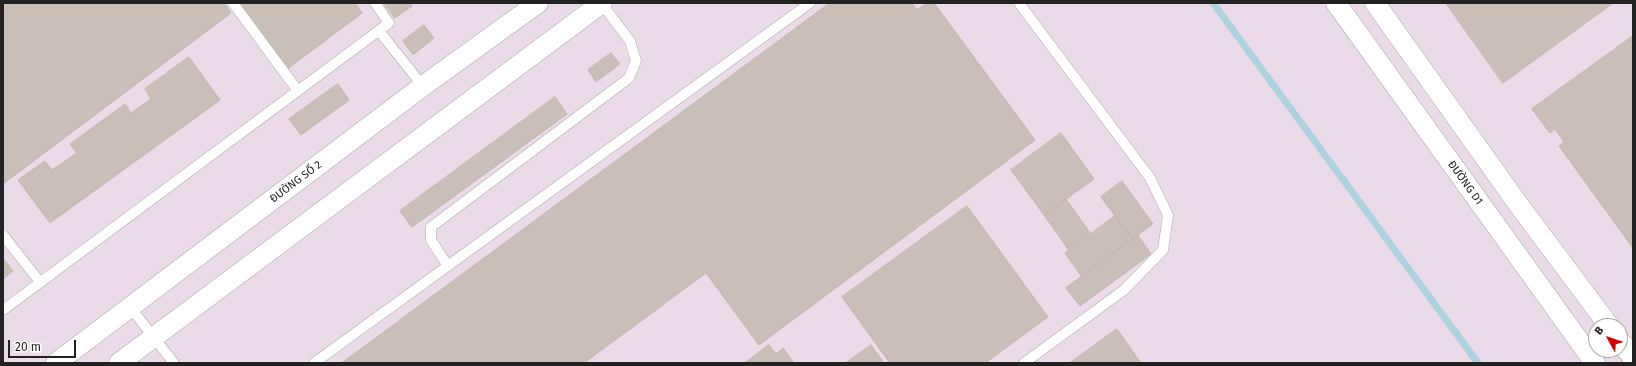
<!DOCTYPE html>
<html>
<head>
<meta charset="utf-8">
<style>
	body { margin:0 }
	#map { position:relative; width:1636px; height:366px; overflow:hidden; background:#f2efe9; font-family:"Fira Sans",sans-serif }
	canvas { display:block }
	.frame { position:absolute; inset:0; border:4px solid #222; pointer-events:none }
	.north { position:absolute; left:1588px; top:318px; width:40px; height:40px; box-sizing:border-box; background:#fff; border:1px solid #a7a7a7; border-radius:50%; rotate:309deg; font-size:11px; font-weight:700; line-height:16px; text-align:center; color:#222 }
	.north::after { content:''; display:block; margin:auto; width:14px; height:18px; background:#d40000; clip-path:polygon(50% 0,100% 100%,50% 72%,0 100%) }
	.scale { position:absolute; left:8px; top:340px; width:68px; height:18px; box-sizing:border-box; border:2px solid #222; border-top:0; padding-left:5px; font-size:12px; line-height:14px; white-space:nowrap; color:#222; -webkit-text-stroke:3px #fff; paint-order:stroke }
</style>
</head>
<body>
<div id="map">
<canvas width="1636" height="366"></canvas>
<div class="frame"></div>
<div class="north">B</div>
<div class="scale">20 m</div>
</div>
<script>
const c = document.querySelector('canvas').getContext('2d');
c.lineJoin = 'round';
function fill(path, color) {
  c.fillStyle = color;
  c.fill(path, 'evenodd');
}
function stroke(path, color, width, dash) {
  c.strokeStyle = color;
  c.lineWidth = width;
  c.lineCap = dash ? 'butt' : 'round';
  c.setLineDash(dash || []);
  c.stroke(path);
}
function drawText(font, color, halo, rows, align = 'center') {
  c.font = font + ' "Fira Sans",sans-serif';
  c.lineWidth = 3.5;
  c.setLineDash([]);
  c.textBaseline = 'middle';
  c.strokeStyle = halo;
  c.fillStyle = color;
  for (const [text, x, y, turn = 0] of rows) {
    c.save();
    c.translate(x, y);
    c.rotate((+turn || 0) * Math.PI / 180);
    c.textAlign = isNaN(turn) ? turn : align;
    if (halo) c.strokeText(text, 0, 0);
    c.fillText(text, 0, 0);
    c.restore();
  }
}
fill(new Path2D(`
	M 3,3 L 1633,3 L 1633,363 L 3,363 ZM 1596,326 L 1620,326 L 1620,350 L 1596,350 Z`), '#ebdbe8');
stroke(new Path2D(`
	M 1213,3 L 1478,363`), '#aad3df', 7);
const building = new Path2D(`
	M 3,3 L 224,3 L 231,13 L 3,184 Z
	M 237,3 L 355,3 L 362,13 L 286,70 Z
	M 384,3 L 410,3 L 412,6 L 395,18 Z
	M 830,3 L 912,3 L 917,10 L 927,3 L 934,3 L 1035,140 L 759,345 L 706,273 L 584,363 L 342,363 Z
	M 1446,3 L 1613,3 L 1503,83 Z
	M 424,25 L 434,38 L 413,55 L 403,41 Z
	M 1633,36 L 1633,248 L 1559,146 L 1564,142 L 1555,129 L 1550,133 L 1532,109 Z
	M 611,53 L 620,64 L 596,82 L 588,70 Z
	M 189,57 L 220,100 L 50,223 L 18,180 L 45,161 L 52,170 L 77,153 L 70,144 L 125,104 L 131,113 L 151,99 L 145,89 Z
	M 338,84 L 349,100 L 301,135 L 289,119 Z
	M 555,97 L 567,114 L 412,227 L 400,211 Z
	M 1061,133 L 1094,179 L 1044,215 L 1011,170 Z
	M 1122,181 L 1153,224 L 1132,239 L 1101,197 Z
	M 1066,199 L 1090,233 L 1068,249 L 1044,215 Z
	M 967,206 L 1048,317 L 985,363 L 890,363 L 842,297 Z
	M 1115,216 L 1132,239 L 1082,277 L 1065,253 Z
	M 1138,235 L 1151,254 L 1080,306 L 1066,288 Z
	M 3,258 L 13,271 L 3,279 Z
	M 1117,329 L 1141,363 L 1070,363 Z
	M 769,345 L 776,354 L 783,348 L 794,363 L 745,363 Z
	M 871,345 L 884,363 L 846,363 Z`);
fill(building, '#c7bfb8');
stroke(building, '#c4b6ab', 1);
const service = new Path2D(`
	M 233,3 L 298,91
	M 1019,3 L 1150,178 L 1168,215 L 1163,250 L 1124,290 L 1024,363
	M 379,31 L 423,86
	M 3,235 L 40,282
	M 448,266 L 431,240 L 431,227 L 629,78 L 636,61 L 630,41 L 601,3
	M 130,307 L 174,363
	M 3,310 L 389,23 L 375,3
	M 314,363 L 810,3`);
const minor = new Path2D(`
	M 1336,3 L 1595,363
	M 1375,3 L 1518,204 L 1609,326
	M 1620,341 L 1633,358
	M 56,363 L 423,86 L 538,3
	M 119,363 L 602,3`);
stroke(service, '#a9a9a9', 11);
stroke(minor, '#a9a9a9', 21);
stroke(service, '#fff', 10);
stroke(minor, '#fff', 20);
drawText('11px', '#222', '#fff', [
	["ĐƯỜNG SỐ 2",296,182,-37],
	["ĐƯỜNG D1",1465,183,54]
]);
</script>
</body>
</html>
